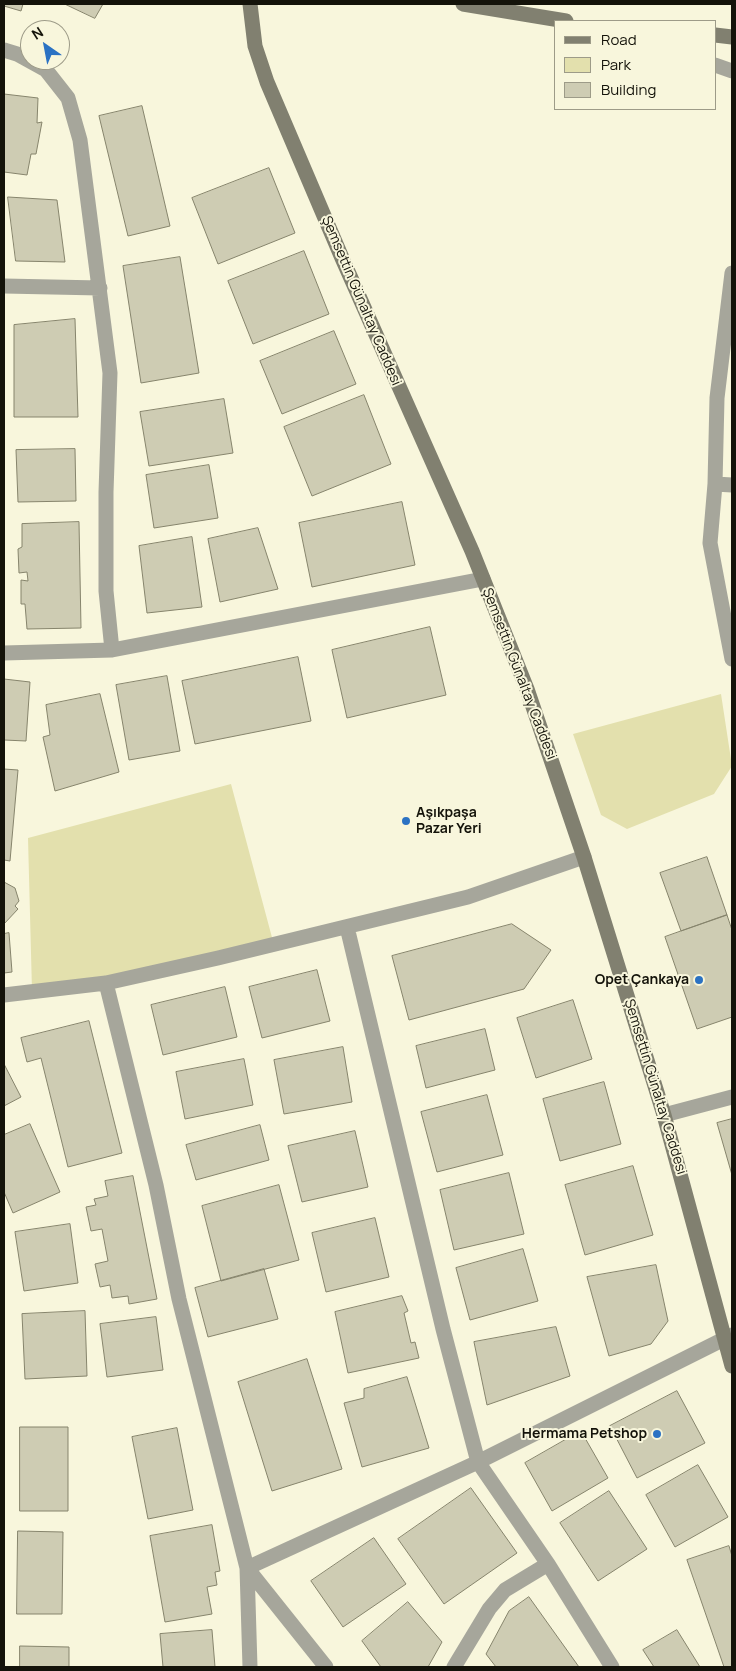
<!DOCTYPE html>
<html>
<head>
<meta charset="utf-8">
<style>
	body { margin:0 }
	#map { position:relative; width:736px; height:1671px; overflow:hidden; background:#f8f6dc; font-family:Manrope,sans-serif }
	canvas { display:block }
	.frame { position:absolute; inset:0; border:5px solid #14130a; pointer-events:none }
	.legend { position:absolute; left:554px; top:20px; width:162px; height:90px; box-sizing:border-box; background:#f8f6dc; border:1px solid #9d9b88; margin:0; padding:6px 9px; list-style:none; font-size:15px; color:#14130a }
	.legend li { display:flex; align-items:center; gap:10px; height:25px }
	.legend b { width:25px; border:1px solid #9d9b88 }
	.north { position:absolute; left:20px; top:20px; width:50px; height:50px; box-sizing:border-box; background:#f8f6dc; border:1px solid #9d9b88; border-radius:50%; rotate:327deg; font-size:14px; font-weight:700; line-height:20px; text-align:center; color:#14130a }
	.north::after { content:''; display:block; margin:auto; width:18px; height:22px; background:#2b72c3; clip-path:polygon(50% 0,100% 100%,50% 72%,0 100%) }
</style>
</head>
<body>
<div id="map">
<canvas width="736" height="1671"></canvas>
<div class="frame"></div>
<ul class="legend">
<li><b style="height:6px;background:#818070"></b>Road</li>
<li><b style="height:14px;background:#e3e0ad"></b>Park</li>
<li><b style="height:14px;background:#ceccb3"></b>Building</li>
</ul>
<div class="north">N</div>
</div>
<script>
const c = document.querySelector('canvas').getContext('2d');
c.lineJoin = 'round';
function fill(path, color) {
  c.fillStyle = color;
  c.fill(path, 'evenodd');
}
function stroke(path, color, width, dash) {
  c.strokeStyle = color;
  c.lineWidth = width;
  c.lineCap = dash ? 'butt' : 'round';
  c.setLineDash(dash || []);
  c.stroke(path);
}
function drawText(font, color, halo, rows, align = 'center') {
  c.font = font + ' Manrope,sans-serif';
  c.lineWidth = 4;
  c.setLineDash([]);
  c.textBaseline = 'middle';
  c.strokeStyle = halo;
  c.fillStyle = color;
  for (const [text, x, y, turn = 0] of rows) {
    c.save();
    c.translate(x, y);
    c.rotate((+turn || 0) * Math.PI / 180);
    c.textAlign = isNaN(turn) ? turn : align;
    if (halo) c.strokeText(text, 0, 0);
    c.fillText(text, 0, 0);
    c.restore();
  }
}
fill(new Path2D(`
	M 721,694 L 732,766 L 714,794 L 627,829 L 601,815 L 573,734 Z
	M 231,784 L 274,945 L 32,991 L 28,838 Z`), '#e3e0ad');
const building = new Path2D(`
	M 4,4 L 23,4 L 21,11 L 4,6 Z
	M 65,4 L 103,4 L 95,18 Z
	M 4,94 L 38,98 L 37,123 L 42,122 L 36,154 L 31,154 L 27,175 L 4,172 Z
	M 142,106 L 170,226 L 128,236 L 99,116 Z
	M 269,168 L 295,233 L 218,264 L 192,198 Z
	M 8,197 L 57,200 L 65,262 L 16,261 Z
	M 304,251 L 329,314 L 253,344 L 228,281 Z
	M 180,257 L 199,373 L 141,383 L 123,266 Z
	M 75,319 L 78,417 L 14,417 L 14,325 Z
	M 334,331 L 356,384 L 282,414 L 260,361 Z
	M 364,395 L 391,464 L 312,496 L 284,427 Z
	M 224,399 L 233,453 L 149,466 L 140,412 Z
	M 75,449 L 76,501 L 18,502 L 16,450 Z
	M 209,465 L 218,518 L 154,528 L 146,475 Z
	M 402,502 L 415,565 L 312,587 L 299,523 Z
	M 79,522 L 81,628 L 27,629 L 25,604 L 21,604 L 21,580 L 28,581 L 27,572 L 19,573 L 18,549 L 22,547 L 22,524 Z
	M 258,528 L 278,589 L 220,602 L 208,539 Z
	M 192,537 L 202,607 L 147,613 L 139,546 Z
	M 430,627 L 446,695 L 347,718 L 332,650 Z
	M 298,657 L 311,721 L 195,744 L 182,681 Z
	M 167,676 L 180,751 L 129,760 L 116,685 Z
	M 4,679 L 30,682 L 26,741 L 4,740 Z
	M 100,694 L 119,772 L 55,791 L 43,737 L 50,735 L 46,705 Z
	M 4,769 L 18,770 L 10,861 L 4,860 Z
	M 707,857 L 727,915 L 681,931 L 660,873 Z
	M 4,882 L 15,888 L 19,901 L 15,906 L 18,909 L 4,924 Z
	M 727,915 L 732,930 L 732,1017 L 697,1029 L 665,937 Z
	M 512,924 L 551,950 L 524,989 L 409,1020 L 392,956 Z
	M 9,933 L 12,972 L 4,973 L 4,934 Z
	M 317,970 L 330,1021 L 262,1038 L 249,987 Z
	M 225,987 L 237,1037 L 163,1055 L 151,1005 Z
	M 573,1000 L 592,1059 L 536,1078 L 517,1018 Z
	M 89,1021 L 122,1153 L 68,1167 L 41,1058 L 27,1062 L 21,1038 Z
	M 485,1029 L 495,1070 L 426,1088 L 416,1046 Z
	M 343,1047 L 352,1102 L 284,1114 L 274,1060 Z
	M 244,1059 L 253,1105 L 185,1119 L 176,1072 Z
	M 4,1064 L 21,1097 L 4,1106 Z
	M 604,1082 L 621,1144 L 560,1161 L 543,1099 Z
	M 487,1095 L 503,1155 L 437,1172 L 421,1112 Z
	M 732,1119 L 732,1175 L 717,1123 Z
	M 30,1124 L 60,1192 L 13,1213 L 4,1192 L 4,1135 Z
	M 260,1125 L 269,1160 L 196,1180 L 186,1145 Z
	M 355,1131 L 368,1187 L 302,1202 L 288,1146 Z
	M 633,1166 L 653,1235 L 585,1255 L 565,1185 Z
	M 509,1173 L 524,1234 L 454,1250 L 440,1190 Z
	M 133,1176 L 157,1299 L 129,1304 L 128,1296 L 112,1298 L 110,1285 L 100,1287 L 95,1264 L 108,1261 L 102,1229 L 91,1231 L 86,1207 L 96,1205 L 94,1199 L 108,1196 L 105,1181 Z
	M 279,1185 L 299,1260 L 221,1281 L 202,1206 Z
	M 375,1218 L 389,1277 L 326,1292 L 312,1233 Z
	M 70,1224 L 78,1283 L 24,1291 L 15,1232 Z
	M 523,1249 L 538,1301 L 470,1320 L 456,1268 Z
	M 656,1265 L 668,1321 L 651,1344 L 609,1356 L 587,1277 Z
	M 264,1269 L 278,1319 L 208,1337 L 195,1288 Z
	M 402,1296 L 408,1311 L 404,1313 L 411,1343 L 415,1342 L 419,1358 L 348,1373 L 335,1312 Z
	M 85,1311 L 87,1376 L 25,1379 L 22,1314 Z
	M 156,1317 L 163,1370 L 107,1377 L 100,1324 Z
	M 556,1327 L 570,1376 L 487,1405 L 474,1342 Z
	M 307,1359 L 342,1469 L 272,1491 L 238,1382 Z
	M 407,1377 L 429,1448 L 362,1467 L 344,1403 L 364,1398 L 364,1389 Z
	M 677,1391 L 705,1443 L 637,1478 L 610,1426 Z
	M 20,1427 L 68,1427 L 68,1511 L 20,1511 Z
	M 177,1428 L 193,1510 L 148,1519 L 132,1437 Z
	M 581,1431 L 608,1478 L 552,1511 L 525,1463 Z
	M 698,1465 L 728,1517 L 675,1547 L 646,1495 Z
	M 471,1488 L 517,1553 L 444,1604 L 398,1539 Z
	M 609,1491 L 647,1549 L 598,1581 L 560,1523 Z
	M 212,1525 L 220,1571 L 215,1572 L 217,1585 L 207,1587 L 212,1614 L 165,1622 L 150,1536 Z
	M 18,1531 L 63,1532 L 62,1614 L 17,1614 Z
	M 374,1538 L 406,1584 L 343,1627 L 311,1581 Z
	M 729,1546 L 732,1556 L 732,1667 L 724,1667 L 687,1560 Z
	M 529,1597 L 579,1667 L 496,1667 L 486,1654 L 509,1611 Z
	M 408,1602 L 442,1642 L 428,1667 L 381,1667 L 362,1641 Z
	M 212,1630 L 215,1667 L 163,1667 L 160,1634 Z
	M 677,1630 L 700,1667 L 654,1667 L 643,1650 Z
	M 20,1646 L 69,1647 L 69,1667 L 20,1667 Z`);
fill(building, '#ceccb3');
stroke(building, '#86846c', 1);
stroke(new Path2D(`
	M 4,50 L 17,54 L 46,70 L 68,98 L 80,140 L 110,373 L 106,492 L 106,591 L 112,650
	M 715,65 L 732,71
	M 732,273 L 717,398 L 715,484 L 710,543 L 732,659
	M 4,286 L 100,288
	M 715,484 L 732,485
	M 4,653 L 112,650 L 483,579
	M 347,927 L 443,1329 L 478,1462 L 548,1564 L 612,1667
	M 106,983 L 156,1185 L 179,1299 L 247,1568 L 326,1667
	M 4,995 L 106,983 L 218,958 L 468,897 L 584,857
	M 664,1115 L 732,1097
	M 250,1667 L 247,1568 L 478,1462 L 732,1335
	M 454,1667 L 489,1609 L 505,1590 L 548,1564`), '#a6a69b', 15);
stroke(new Path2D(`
	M 250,4 L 255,46 L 267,82 L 342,258 L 472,551 L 527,689 L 584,857 L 664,1115 L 732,1366
	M 463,4 L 566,21
	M 715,35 L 732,37`), '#818070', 15);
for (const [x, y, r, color] of [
	[406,821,5,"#2b72c3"],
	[699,980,5,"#2b72c3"],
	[657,1434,5,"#2b72c3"]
]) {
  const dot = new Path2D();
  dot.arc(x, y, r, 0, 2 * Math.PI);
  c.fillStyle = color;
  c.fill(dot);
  stroke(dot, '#f8f6dc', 2);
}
drawText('14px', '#14130a', '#f8f6dc', [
	["Şemsettin Günaltay Caddesi",361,301,67],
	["Şemsettin Günaltay Caddesi",519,674,69],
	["Şemsettin Günaltay Caddesi",655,1087,73]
]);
drawText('bold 14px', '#14130a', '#f8f6dc', [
	["Aşıkpaşa",416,813,"left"],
	["Pazar Yeri",416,829,"left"],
	["Opet Çankaya",689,980],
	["Hermama Petshop",647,1434]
], 'right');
</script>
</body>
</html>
